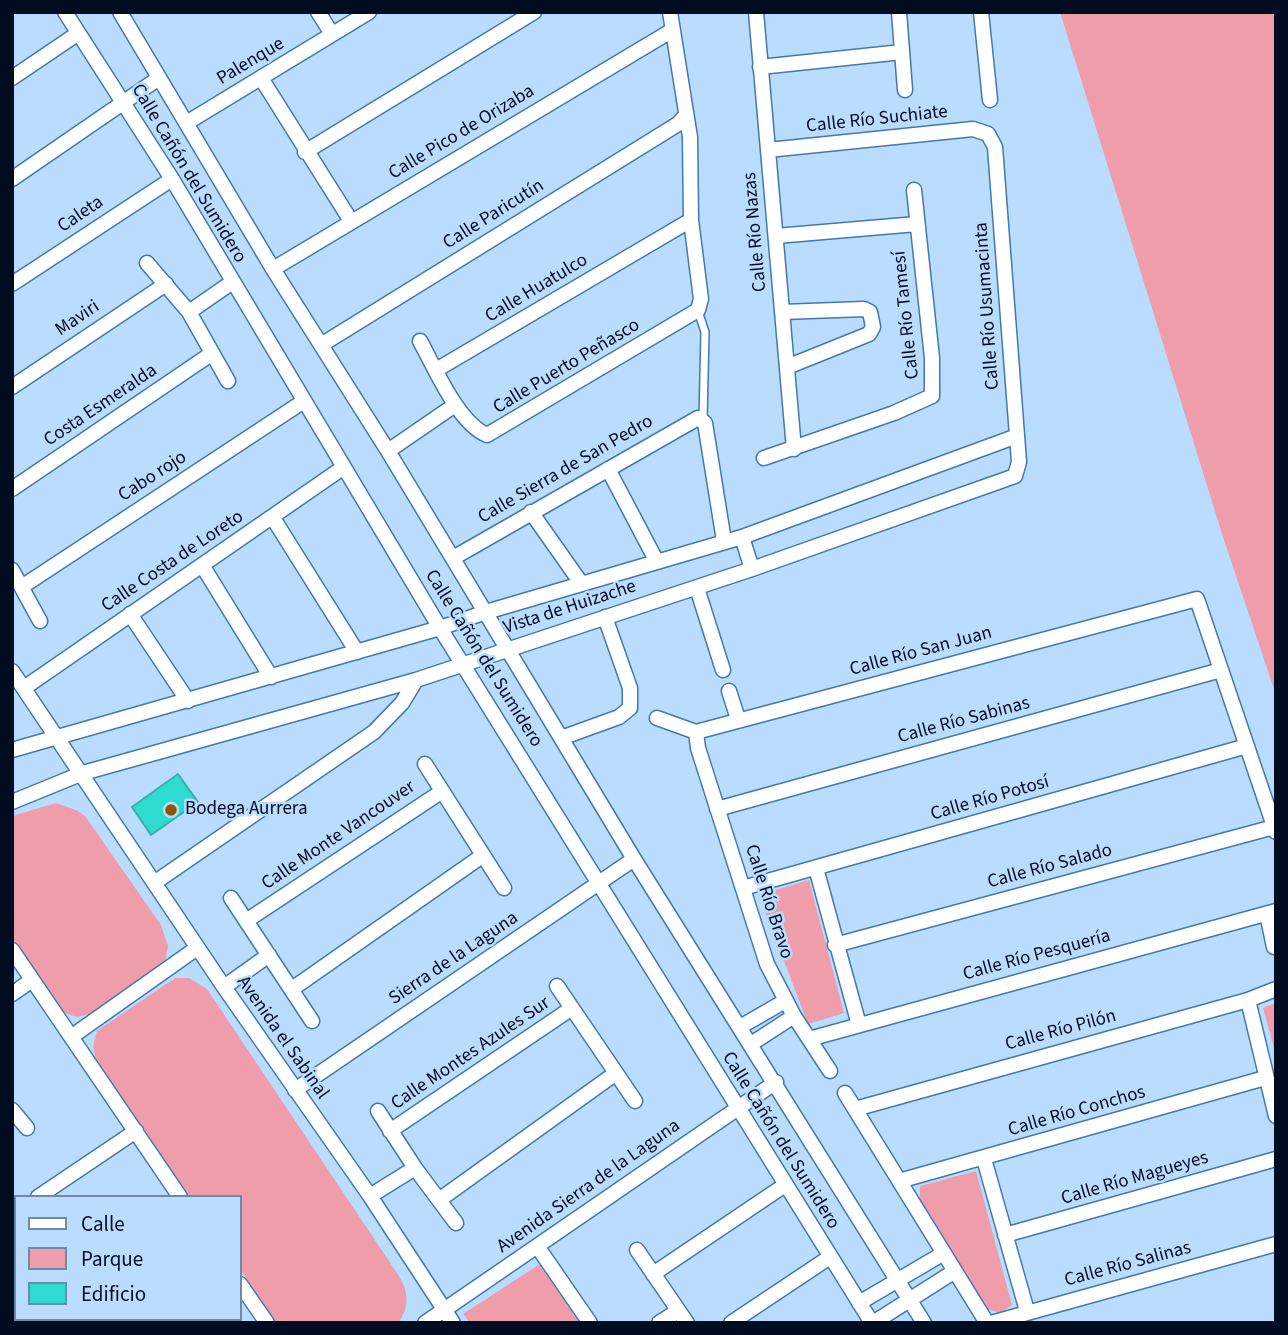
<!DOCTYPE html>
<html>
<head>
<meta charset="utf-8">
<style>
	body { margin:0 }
	#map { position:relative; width:1288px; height:1335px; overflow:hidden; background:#b9dcff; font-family:"Source Sans 3",sans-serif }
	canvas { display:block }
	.frame { position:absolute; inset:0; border:14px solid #000c20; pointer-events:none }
	.legend { position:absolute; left:14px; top:1195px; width:228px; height:126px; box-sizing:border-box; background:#b9dcff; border:2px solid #6f89a6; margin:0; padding:9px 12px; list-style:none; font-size:21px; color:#000c20 }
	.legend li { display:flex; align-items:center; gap:14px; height:35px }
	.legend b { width:35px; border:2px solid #6f89a6 }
</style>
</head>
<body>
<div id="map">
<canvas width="1288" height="1335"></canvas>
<div class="frame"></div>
<ul class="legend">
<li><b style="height:9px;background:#fff"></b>Calle</li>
<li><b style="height:19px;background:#ef9dab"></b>Parque</li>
<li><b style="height:19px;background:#2edbd1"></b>Edificio</li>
</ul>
</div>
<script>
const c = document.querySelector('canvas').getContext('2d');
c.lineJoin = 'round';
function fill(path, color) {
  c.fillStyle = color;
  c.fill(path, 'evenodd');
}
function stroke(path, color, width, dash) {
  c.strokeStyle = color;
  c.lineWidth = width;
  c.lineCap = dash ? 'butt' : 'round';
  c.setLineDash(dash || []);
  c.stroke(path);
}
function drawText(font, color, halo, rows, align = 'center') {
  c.font = font + ' "Source Sans 3",sans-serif';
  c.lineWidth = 5;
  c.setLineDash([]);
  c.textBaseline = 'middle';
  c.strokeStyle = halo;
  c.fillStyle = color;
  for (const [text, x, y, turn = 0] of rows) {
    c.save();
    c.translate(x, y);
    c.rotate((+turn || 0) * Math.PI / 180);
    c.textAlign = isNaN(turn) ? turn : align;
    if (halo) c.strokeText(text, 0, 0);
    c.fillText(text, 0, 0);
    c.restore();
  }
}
fill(new Path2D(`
	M 1060,12 L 1276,12 L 1276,695 L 1223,537 Z
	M 56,803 L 76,810 L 85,816 L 161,925 L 168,946 L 165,962 L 90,1014 L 77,1017 L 61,1012 L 12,940 L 12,816 Z
	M 809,880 L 844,1013 L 808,1024 L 759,895 Z
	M 175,978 L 189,978 L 207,989 L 397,1273 C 408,1290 411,1306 398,1323 L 276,1323 L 240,1269 L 240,1197 L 190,1197 L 96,1060 L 93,1047 L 97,1031 Z
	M 1276,1003 L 1276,1055 L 1263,1008 Z
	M 976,1171 L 1012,1305 L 1000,1313 L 988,1309 L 920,1199 L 920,1186 Z
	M 540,1264 L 580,1323 L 470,1323 L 463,1314 Z`), '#ef9dab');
const building = new Path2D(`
	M 178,774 L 198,802 L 151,835 L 132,807 Z`);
fill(building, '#2edbd1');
stroke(building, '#3bafa7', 2);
const service = new Path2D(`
	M 698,311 L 705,332 L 703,420`);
const minor = new Path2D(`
	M 65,12 L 172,179 L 440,628 L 872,1323
	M 120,12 L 273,269 L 388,451 L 634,859 L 924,1323
	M 318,12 L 332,34
	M 756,12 L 794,449
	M 899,12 L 905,90
	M 981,12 L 990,100
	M 760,67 L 902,52
	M 12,78 L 77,34
	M 261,78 L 351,221
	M 188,122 L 369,12
	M 305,152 L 534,12
	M 12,179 L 159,78
	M 776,236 L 917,224
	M 147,263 L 189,312 L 228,381
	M 273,269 L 671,31
	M 12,284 L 172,179
	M 189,312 L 231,283
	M 782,312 L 864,309 L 870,312 L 873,327 L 869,334 L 787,367
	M 420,341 C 435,368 458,423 487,435 L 698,310 L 701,299 L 691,220 L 690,137 L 670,12
	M 321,345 L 678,124 L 685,116
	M 436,370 L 691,220
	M 12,387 L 166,284
	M 388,451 L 455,405
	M 764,458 L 894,413 L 932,396 L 932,358 L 914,190
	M 608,469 L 657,562
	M 12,489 L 211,354
	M 531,512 L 581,583
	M 273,518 L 357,652
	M 742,537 L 752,569
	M 453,558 L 698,418 L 705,423 L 724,541
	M 202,565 L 271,677
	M 12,570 L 40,621
	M 23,586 L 304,401
	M 697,588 L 723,670
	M 130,614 L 188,701
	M 12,671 L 224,987 L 370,1196 L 453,1323
	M 24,688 L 344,467
	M 729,691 L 738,719
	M 657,718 L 696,732 L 1197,599 L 1276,832
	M 696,732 L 698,748 L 767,964 L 794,1016 L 830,1071
	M 561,738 L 619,717 L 630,708 L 630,688 L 605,617
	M 12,750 L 440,628 L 486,612 L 742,537 L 1017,436
	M 425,764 L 504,888
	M 12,802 L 83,773 L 416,680 L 752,569 L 1015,476 L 1019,462 L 995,147 L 988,134 L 973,129 L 768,150
	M 717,809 L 1221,670
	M 816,868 L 859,1025
	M 154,883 L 374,732 L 402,703 L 416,680
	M 743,888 L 1247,746
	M 231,898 L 312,1021
	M 1267,914 L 1274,947
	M 246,921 L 441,792
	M 835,945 L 1274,827
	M 12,950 L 180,1197
	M 557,986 L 635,1101
	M 224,987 L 269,955
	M 292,989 L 482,856
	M 12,994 L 32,980
	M 1248,1000 L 1276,1116
	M 740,1027 L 785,1001
	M 71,1037 L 197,948
	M 809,1039 L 1276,911
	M 751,1044 L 794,1016
	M 295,1090 L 634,859
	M 845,1093 L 987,1323
	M 855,1109 L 1248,1000 L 1276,989
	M 12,1110 L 27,1128
	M 378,1111 L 415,1168 L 456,1223
	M 390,1131 L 572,1008
	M 984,1159 L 1027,1311
	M 899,1181 L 1265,1078
	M 370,1196 L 415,1168
	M 38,1197 L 136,1131
	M 439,1200 L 616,1073
	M 12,1214 L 16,1212
	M 1005,1235 L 1276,1159
	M 537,1246 L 590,1323
	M 637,1250 L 687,1323
	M 653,1274 L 785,1185
	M 240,1284 L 267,1323
	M 12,1302 L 16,1306
	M 859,1303 L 944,1253
	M 125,1319 L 127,1323
	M 194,1319 L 196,1323
	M 12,1322 L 17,1319
	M 425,1323 L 776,1082
	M 659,1323 L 678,1311
	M 731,1323 L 830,1257
	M 873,1323 L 955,1271
	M 991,1323 L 1276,1244`);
stroke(service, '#417aaf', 10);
stroke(minor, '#417aaf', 17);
stroke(service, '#fff', 7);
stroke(minor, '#fff', 14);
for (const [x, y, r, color] of [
	[171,810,7,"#8c5707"]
]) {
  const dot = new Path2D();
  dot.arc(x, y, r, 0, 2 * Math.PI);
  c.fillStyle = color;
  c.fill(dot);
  stroke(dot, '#b9dcff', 2.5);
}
drawText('19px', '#000c20', '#b9dcff', [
	["Palenque",251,62,-31],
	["Calle Río Suchiate",877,120,-6],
	["Calle Pico de Orizaba",462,133,-31],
	["Calle Cañón del Sumidero",188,174,59],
	["Caleta",81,215,-34],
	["Calle Paricutín",494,215,-32],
	["Calle Río Nazas",756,232,-95],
	["Calle Huatulco",537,289,-31],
	["Calle Río Usumacinta",988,306,-94],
	["Calle Río Tamesí",907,315,-96],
	["Maviri",78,319,-34],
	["Calle Puerto Peñasco",567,367,-31],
	["Costa Esmeralda",101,406,-34],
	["Calle Sierra de San Pedro",566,470,-30],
	["Cabo rojo",153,477,-33],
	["Calle Costa de Loreto",173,562,-34],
	["Vista de Huizache",570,608,-18],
	["Calle Río San Juan",921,652,-15],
	["Calle Cañón del Sumidero",483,659,58],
	["Calle Río Sabinas",964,721,-15],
	["Calle Río Potosí",990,799,-16],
	["Calle Monte Vancouver",339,836,-34],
	["Calle Río Salado",1050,867,-15],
	["Calle Río Bravo",768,902,72],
	["Calle Río Pesquería",1037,956,-15],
	["Sierra de la Laguna",454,959,-34],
	["Calle Río Pilón",1061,1031,-15],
	["Avenida el Sabinal",282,1038,55],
	["Calle Montes Azules Sur",471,1054,-34],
	["Calle Río Conchos",1077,1112,-16],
	["Calle Cañón del Sumidero",780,1141,58],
	["Calle Río Magueyes",1135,1179,-16],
	["Avenida Sierra de la Laguna",589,1187,-35],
	["Calle Río Salinas",1128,1265,-15]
]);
drawText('19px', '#000c20', '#b9dcff', [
	["Bodega Aurrera",185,810]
], 'left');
</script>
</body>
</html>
